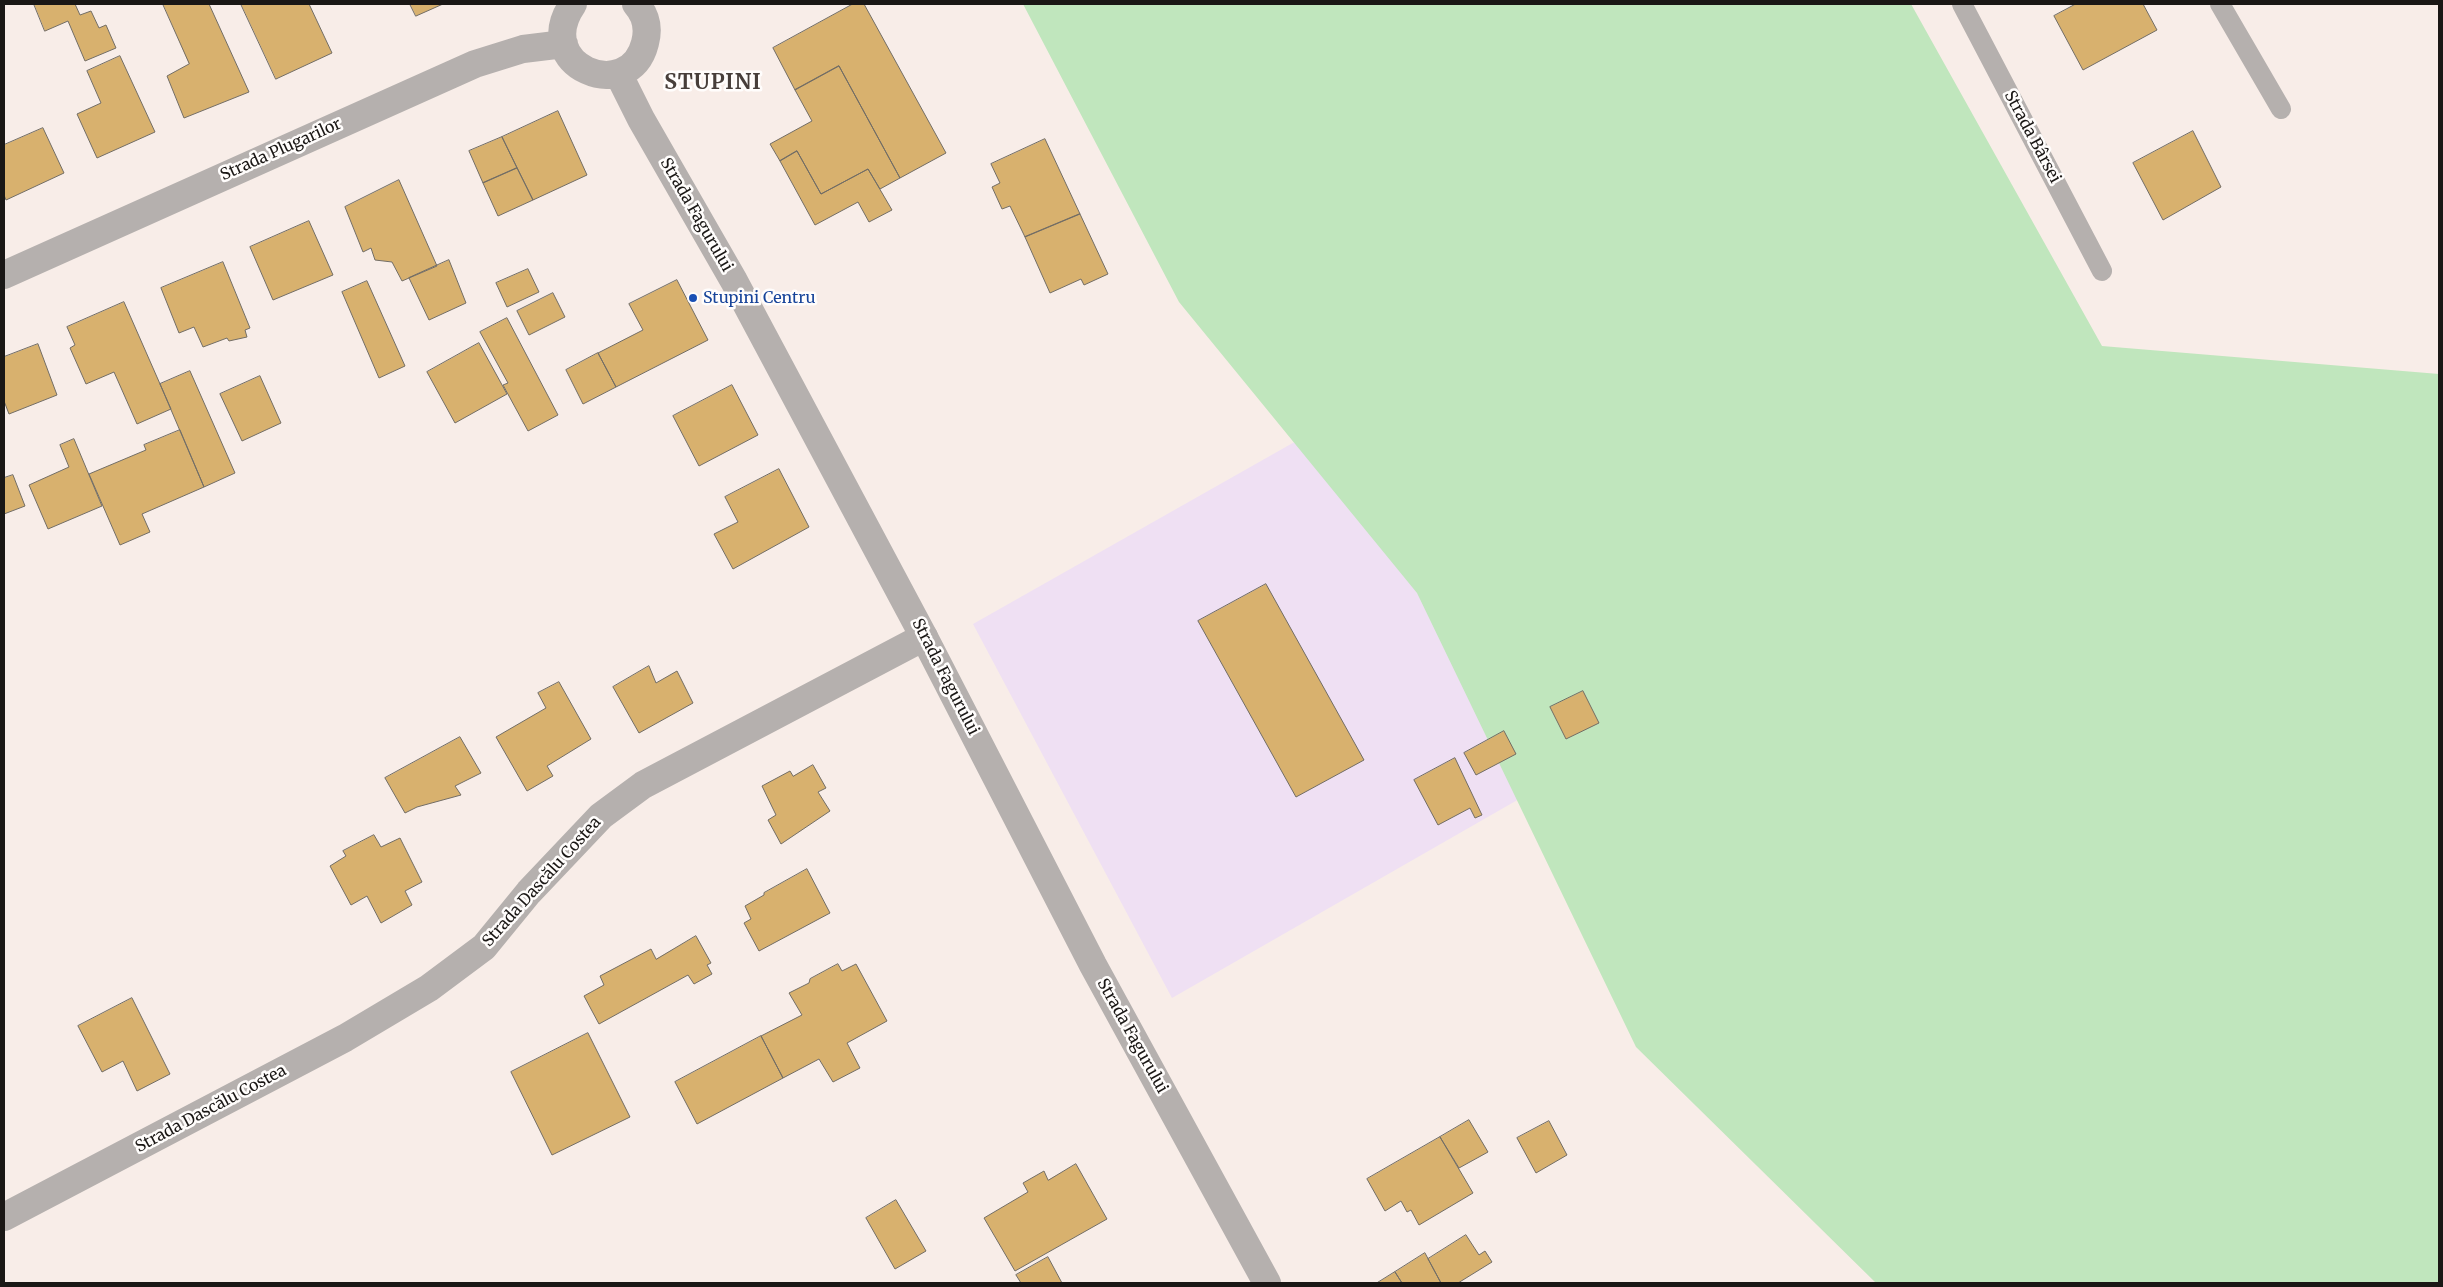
<!DOCTYPE html>
<html>
<head>
<meta charset="utf-8">
<style>
	body { margin:0 }
	#map { position:relative; width:2443px; height:1287px; overflow:hidden; background:#f8ede8; font-family:Merriweather,serif }
	canvas { display:block }
	.frame { position:absolute; inset:0; border:5px solid #1a1715; pointer-events:none }
</style>
</head>
<body>
<div id="map">
<canvas width="2443" height="1287"></canvas>
<div class="frame"></div>
</div>
<script>
const c = document.querySelector('canvas').getContext('2d');
c.lineJoin = 'round';
function fill(path, color) {
  c.fillStyle = color;
  c.fill(path, 'evenodd');
}
function stroke(path, color, width, dash) {
  c.strokeStyle = color;
  c.lineWidth = width;
  c.lineCap = dash ? 'butt' : 'round';
  c.setLineDash(dash || []);
  c.stroke(path);
}
function drawText(font, color, halo, rows, align = 'center') {
  c.font = font + ' Merriweather,serif';
  c.lineWidth = 5;
  c.setLineDash([]);
  c.textBaseline = 'middle';
  c.strokeStyle = halo;
  c.fillStyle = color;
  for (const [text, x, y, turn = 0] of rows) {
    c.save();
    c.translate(x, y);
    c.rotate((+turn || 0) * Math.PI / 180);
    c.textAlign = isNaN(turn) ? turn : align;
    if (halo) c.strokeText(text, 0, 0);
    c.fillText(text, 0, 0);
    c.restore();
  }
}
fill(new Path2D(`
	M 1457,350 L 1643,728 L 1172,998 L 973,624 Z`), '#efe0f3');
fill(new Path2D(`
	M 1023,4 L 1911,4 L 2102,346 L 2439,374 L 2439,1283 L 1876,1283 L 1636,1047 L 1417,593 L 1179,302 Z`), '#c0e6bd');
const building = new Path2D(`
	M 34,4 L 75,4 L 80,15 L 91,11 L 99,28 L 106,25 L 116,48 L 85,61 L 68,21 L 45,31 Z
	M 163,4 L 209,4 L 249,92 L 184,118 L 167,76 L 189,64 Z
	M 241,4 L 309,4 L 332,53 L 276,79 Z
	M 410,4 L 443,4 L 416,16 Z
	M 853,4 L 864,4 L 946,153 L 900,178 L 839,66 L 795,90 L 773,48 Z
	M 2076,4 L 2143,4 L 2157,30 L 2083,70 L 2054,16 Z
	M 120,56 L 155,132 L 97,158 L 77,114 L 101,103 L 87,71 Z
	M 839,66 L 900,178 L 880,189 L 868,169 L 821,194 L 797,151 L 780,161 L 770,144 L 812,121 L 795,90 Z
	M 558,111 L 587,175 L 533,200 L 502,137 Z
	M 43,128 L 64,173 L 6,200 L 4,195 L 4,145 Z
	M 2193,131 L 2221,187 L 2163,220 L 2133,163 Z
	M 502,137 L 517,168 L 483,183 L 469,151 Z
	M 1045,139 L 1080,214 L 1025,237 L 1010,206 L 1002,209 L 992,187 L 1000,183 L 991,164 Z
	M 797,151 L 821,194 L 868,169 L 892,210 L 869,222 L 858,202 L 815,225 L 780,161 Z
	M 517,168 L 533,200 L 498,216 L 483,183 Z
	M 399,180 L 437,266 L 402,281 L 392,262 L 375,260 L 371,248 L 363,252 L 345,207 Z
	M 1080,214 L 1108,274 L 1084,285 L 1081,279 L 1050,293 L 1025,237 Z
	M 309,221 L 333,275 L 273,300 L 250,247 Z
	M 449,260 L 466,303 L 429,320 L 409,278 Z
	M 223,262 L 250,328 L 245,330 L 247,337 L 229,341 L 227,338 L 203,347 L 194,327 L 179,333 L 161,288 Z
	M 528,269 L 539,292 L 507,307 L 496,283 Z
	M 677,280 L 708,340 L 616,387 L 598,353 L 643,330 L 629,304 Z
	M 367,281 L 405,366 L 379,378 L 342,292 Z
	M 553,293 L 565,317 L 529,335 L 517,311 Z
	M 124,302 L 171,409 L 137,424 L 114,372 L 86,384 L 70,348 L 75,345 L 67,327 Z
	M 507,318 L 558,415 L 528,431 L 503,385 L 508,383 L 480,332 Z
	M 479,343 L 507,394 L 455,423 L 427,372 Z
	M 38,344 L 57,395 L 9,414 L 4,401 L 4,357 Z
	M 598,353 L 616,387 L 583,404 L 566,370 Z
	M 190,371 L 235,473 L 204,487 L 160,384 Z
	M 260,376 L 281,423 L 242,441 L 220,394 Z
	M 732,385 L 758,435 L 699,466 L 673,416 Z
	M 180,430 L 204,487 L 142,514 L 150,532 L 120,545 L 89,474 L 146,450 L 144,445 Z
	M 74,439 L 102,506 L 48,529 L 29,485 L 69,467 L 60,445 Z
	M 779,469 L 809,527 L 733,569 L 714,534 L 738,522 L 725,497 Z
	M 13,475 L 25,506 L 4,514 L 4,478 Z
	M 1266,584 L 1364,760 L 1296,797 L 1198,621 Z
	M 649,666 L 656,683 L 677,671 L 693,703 L 639,733 L 613,687 Z
	M 559,682 L 591,739 L 547,766 L 553,776 L 527,791 L 496,737 L 546,708 L 538,693 Z
	M 1583,691 L 1599,723 L 1566,739 L 1550,707 Z
	M 1504,731 L 1516,754 L 1476,775 L 1464,753 Z
	M 460,737 L 481,773 L 455,786 L 461,795 L 417,807 L 405,813 L 385,778 Z
	M 1455,758 L 1482,815 L 1475,818 L 1470,808 L 1438,825 L 1414,780 Z
	M 813,765 L 826,788 L 818,792 L 830,811 L 781,844 L 768,820 L 776,815 L 762,786 L 790,771 L 793,776 Z
	M 374,835 L 381,847 L 400,838 L 422,882 L 405,891 L 412,905 L 381,923 L 367,896 L 351,905 L 330,866 L 346,856 L 343,851 Z
	M 807,869 L 830,913 L 759,951 L 744,923 L 751,919 L 745,906 L 764,895 L 764,893 Z
	M 696,936 L 711,963 L 707,965 L 712,974 L 694,984 L 688,975 L 599,1024 L 584,996 L 604,985 L 600,976 L 651,949 L 656,959 Z
	M 838,964 L 842,971 L 856,964 L 887,1021 L 847,1043 L 860,1068 L 833,1082 L 819,1059 L 783,1078 L 761,1036 L 802,1015 L 789,993 L 809,983 L 810,979 Z
	M 132,998 L 170,1074 L 137,1091 L 123,1061 L 102,1072 L 78,1026 Z
	M 588,1033 L 630,1117 L 552,1155 L 511,1072 Z
	M 761,1036 L 783,1078 L 697,1124 L 675,1082 Z
	M 1469,1120 L 1488,1152 L 1459,1168 L 1440,1137 Z
	M 1549,1121 L 1567,1155 L 1536,1173 L 1517,1138 Z
	M 1440,1137 L 1473,1193 L 1419,1225 L 1411,1210 L 1407,1212 L 1401,1201 L 1385,1211 L 1367,1179 Z
	M 1076,1164 L 1107,1219 L 1015,1271 L 984,1218 L 1028,1192 L 1023,1183 L 1044,1171 L 1048,1180 Z
	M 896,1200 L 926,1251 L 895,1269 L 866,1218 Z
	M 1466,1235 L 1479,1255 L 1485,1251 L 1492,1262 L 1458,1283 L 1441,1283 L 1428,1259 Z
	M 1425,1253 L 1441,1283 L 1402,1283 L 1395,1272 Z
	M 1048,1257 L 1062,1283 L 1021,1283 L 1016,1275 Z
	M 1395,1272 L 1402,1283 L 1377,1283 Z`);
fill(building, '#d8b16e');
stroke(building, '#726d65', 1);
stroke(new Path2D(`
	M 1962,4 L 2102,271
	M 2220,4 L 2281,109`), '#b5b0ae', 20);
stroke(new Path2D(`
	M 4,1217 L 345,1038 L 429,988 L 484,947 L 529,892 L 601,816 L 643,785 L 924,637`), '#b5b0ae', 28);
stroke(new Path2D(`
	M 573,4 C 530,66 629,106 645,43 C 649,28 646,15 636,4
	M 618,73 L 641,119 L 734,281 L 924,637 L 1093,965 L 1267,1283
	M 4,275 L 475,64 L 523,49 L 564,44`), '#b5b0ae', 28);
for (const [x, y, r, color] of [
	[693,298,5,"#1a4fb4"]
]) {
  const dot = new Path2D();
  dot.arc(x, y, r, 0, 2 * Math.PI);
  c.fillStyle = color;
  c.fill(dot);
  stroke(dot, '#fffdfc', 2);
}
drawText('16px', '#1a1715', '#fffdfc', [
	["Strada Bârsei",2032,137,62],
	["Strada Plugarilor",281,150,-24],
	["Strada Fagurului",696,215,60],
	["Strada Fagurului",945,677,63],
	["Strada Dascălu Costea",542,882,-48],
	["Strada Fagurului",1132,1036,61],
	["Strada Dascălu Costea",211,1109,-28]
]);
drawText('16px', '#164399', '#fffdfc', [
	["Stupini Centru",703,298]
], 'left');
c.letterSpacing = '1px';
drawText('bold 21px', '#473e3a', '#fffdfc', [
	["STUPINI",713,83]
]);
c.letterSpacing = '0px';
</script>
</body>
</html>
